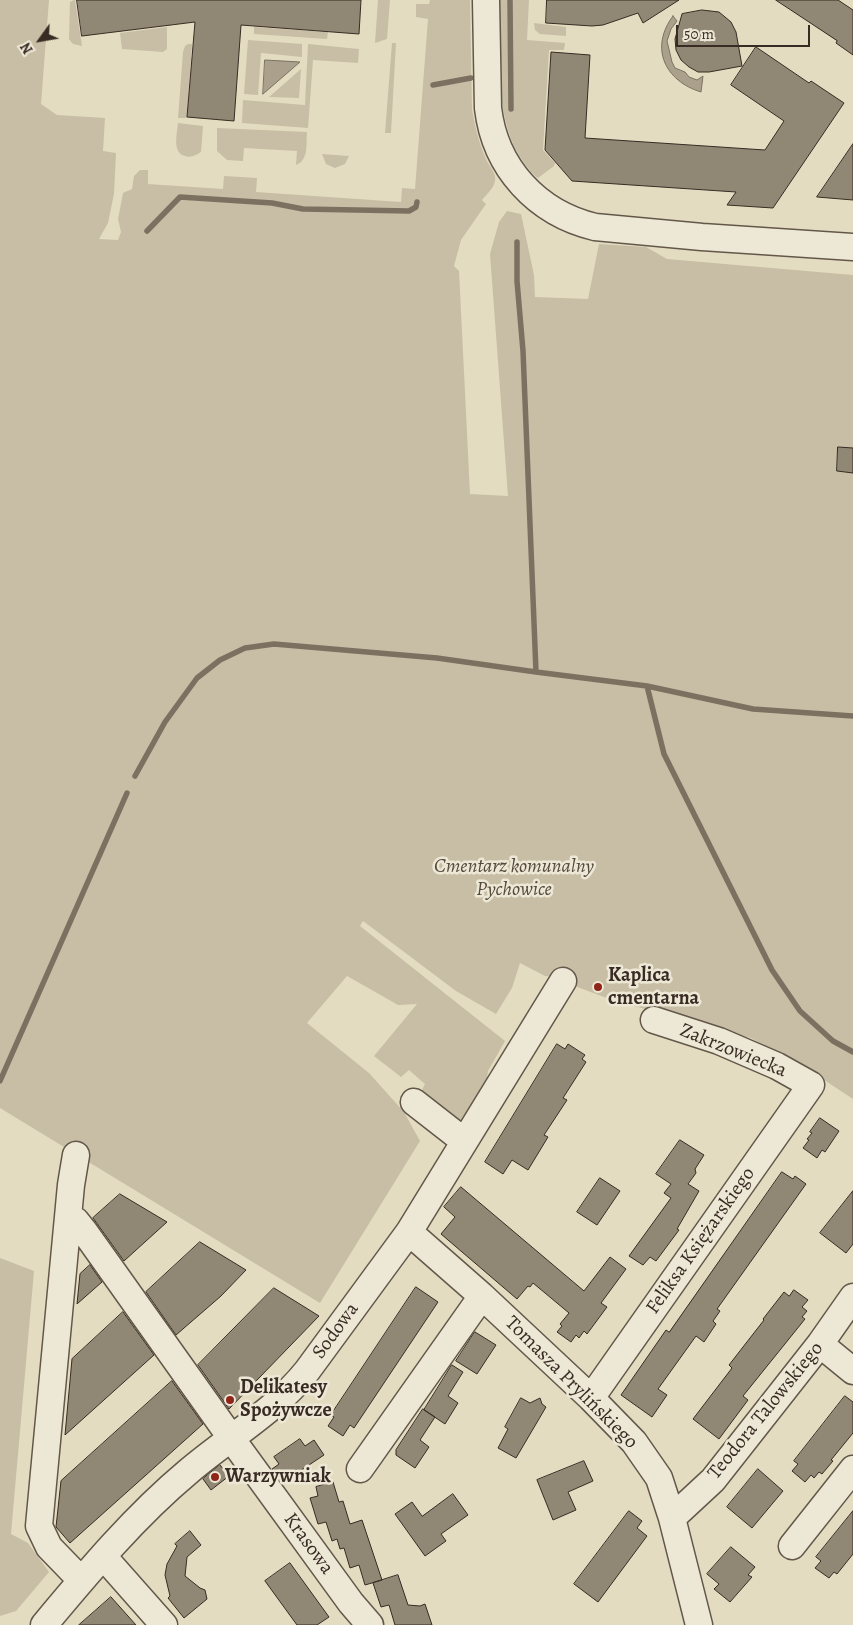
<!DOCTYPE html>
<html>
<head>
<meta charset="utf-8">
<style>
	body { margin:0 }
	#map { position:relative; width:853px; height:1625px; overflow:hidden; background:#e4dcc0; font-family:Alegreya,serif }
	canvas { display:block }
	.north { position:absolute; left:15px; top:15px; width:50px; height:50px; -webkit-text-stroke:4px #ede8d6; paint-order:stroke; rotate:238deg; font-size:14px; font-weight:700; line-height:20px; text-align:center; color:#382b23 }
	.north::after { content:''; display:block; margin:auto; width:18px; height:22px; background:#382b23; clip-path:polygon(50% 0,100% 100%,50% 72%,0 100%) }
	.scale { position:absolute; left:676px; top:25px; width:134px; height:22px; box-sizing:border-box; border:2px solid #382b23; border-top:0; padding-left:6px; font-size:15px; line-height:18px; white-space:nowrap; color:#382b23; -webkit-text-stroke:4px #ede8d6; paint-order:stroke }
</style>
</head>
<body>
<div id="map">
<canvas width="853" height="1625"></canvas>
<div class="north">N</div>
<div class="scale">50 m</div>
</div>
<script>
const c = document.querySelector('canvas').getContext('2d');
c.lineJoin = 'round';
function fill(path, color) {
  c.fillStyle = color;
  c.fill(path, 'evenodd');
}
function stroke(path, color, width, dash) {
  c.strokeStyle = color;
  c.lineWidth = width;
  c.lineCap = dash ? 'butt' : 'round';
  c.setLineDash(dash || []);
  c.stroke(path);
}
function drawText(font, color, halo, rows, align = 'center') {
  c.font = font + ' Alegreya,serif';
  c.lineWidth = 5;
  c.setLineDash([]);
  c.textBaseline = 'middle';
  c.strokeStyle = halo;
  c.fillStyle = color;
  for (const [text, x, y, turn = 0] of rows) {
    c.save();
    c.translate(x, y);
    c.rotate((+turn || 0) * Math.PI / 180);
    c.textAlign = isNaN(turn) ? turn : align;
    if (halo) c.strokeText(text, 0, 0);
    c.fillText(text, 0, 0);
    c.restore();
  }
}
fill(new Path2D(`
	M 0,0 L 49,0 L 41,104 L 57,115 L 105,118 L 103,151 L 116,153 L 114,194 L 108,223 L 99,239 L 118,240 L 121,232 L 118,219 L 123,193 L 132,189 L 134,176 L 140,170 L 148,170 L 148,184 L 223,189 L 224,176 L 257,178 L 256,192 L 401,202 L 402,188 L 415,189 L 428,19 L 416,17 L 416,4 L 429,4 L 430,0 L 470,0 L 472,109 C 475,127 479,143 486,159 C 489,166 497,174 495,181 C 494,188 486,195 482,200 L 486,204 L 461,240 L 454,266 L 459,271 L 470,494 L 508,496 L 490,254 L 499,222 L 507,211 L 521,214 L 534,275 L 535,297 L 588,299 L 599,244 L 646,247 L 667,259 L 853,275 L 853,1099 L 812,1072 L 751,1038 L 706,1027 L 604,997 L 572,985 L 557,977 L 545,976 L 520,963 L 512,988 L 496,1014 L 456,991 L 363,921 L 360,926 L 505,1041 L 488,1071 L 486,1085 L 457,1125 L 420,1094 L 425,1084 L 409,1070 L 401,1077 L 374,1056 L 417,1004 L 398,1005 L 347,976 L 307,1023 L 369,1073 L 404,1112 L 420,1141 L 320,1303 L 0,1108 Z
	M 74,0 L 75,0 L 82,46 L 73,44 L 69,39 L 70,2 Z
	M 378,0 L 390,0 L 387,39 L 375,43 Z
	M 498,0 L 529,0 L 527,40 L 565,43 L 564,50 L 549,50 L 543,150 L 555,163 L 554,166 L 538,178 C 533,175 529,169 525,164 C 493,122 499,51 498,0 Z
	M 534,23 L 566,27 L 566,36 L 540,34 L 535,30 Z
	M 167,27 L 167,49 L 163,52 L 122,49 L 120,33 Z
	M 254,27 L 328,32 L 327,39 L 254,34 Z
	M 248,40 L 302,44 L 302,57 L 261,53 L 258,95 L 244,94 Z
	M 392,43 L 396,43 L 391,133 L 385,133 Z
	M 188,44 L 192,44 L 187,118 L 178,118 L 183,52 L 185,46 Z
	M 308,44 L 359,49 L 358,63 L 313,60 L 308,128 L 242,123 L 243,100 L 305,105 Z
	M 301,69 L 299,98 L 269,97 Z
	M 178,123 L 203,126 L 201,152 C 196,155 191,158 185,156 C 172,153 177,134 178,123 Z
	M 217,128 L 307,132 C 306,144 309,160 296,165 L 297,151 L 244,148 L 243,161 L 227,160 L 217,151 Z
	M 322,154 L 349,156 L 345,164 L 335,168 L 326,164 Z
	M 0,1258 L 34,1271 L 11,1534 L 28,1543 L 49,1572 L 16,1611 L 0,1616 Z`), '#c7bea5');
const water = new Path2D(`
	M 673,16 L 677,21 L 671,29 L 667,41 L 672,62 L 675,68 L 685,72 L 689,77 L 697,80 L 703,76 L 701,92 C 665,81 649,48 673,16 Z
	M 265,60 L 300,62 L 263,94 Z`);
fill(water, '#aaa08b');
stroke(water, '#7c7161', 1);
stroke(new Path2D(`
	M 510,0 L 511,109
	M 433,85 L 471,78
	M 147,231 L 180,197 L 272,203 L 303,209 L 409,211 L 416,207 L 417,202
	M 517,242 L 517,281 L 523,351 L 536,672
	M 647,686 L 664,754 L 772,970 L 800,1011 L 833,1041 L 853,1052
	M 135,776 L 165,722 L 197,678 L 220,660 L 245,648 L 274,644 L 437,658 L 536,672 L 647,686 L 753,709 L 853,716
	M 0,1081 L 127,793`), '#7c7161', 5.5);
const building = new Path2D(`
	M 77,0 L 361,0 L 359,34 L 241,25 L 234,121 L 187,117 L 195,22 L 82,36 Z
	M 547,0 L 679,0 L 643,23 L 638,13 L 603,25 L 592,26 L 546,23 Z
	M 776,0 L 838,0 L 853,10 L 853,55 L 836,43 L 837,41 Z
	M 702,10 L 719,12 L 731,22 L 736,32 L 742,66 L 709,72 L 698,72 L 689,67 L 681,60 L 676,50 L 675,39 L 682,14 Z
	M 756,47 L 809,83 L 811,81 L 844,103 L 773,208 L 727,205 L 736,192 L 572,181 L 545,150 L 551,52 L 590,55 L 585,138 L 765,150 L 784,121 L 731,85 Z
	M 853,144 L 853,200 L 817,197 Z
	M 838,447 L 853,448 L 853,473 L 837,471 Z
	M 557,1044 L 565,1049 L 568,1044 L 585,1055 L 582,1059 L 586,1062 L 563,1098 L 567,1100 L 544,1135 L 548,1137 L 528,1170 L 512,1160 L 503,1174 L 485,1162 Z
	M 820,1118 L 839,1131 L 825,1152 L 822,1150 L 817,1158 L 803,1148 L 809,1140 L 807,1139 L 812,1133 L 810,1132 Z
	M 680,1140 L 704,1155 L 695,1169 L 696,1173 L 688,1184 L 699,1191 L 677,1229 L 679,1230 L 656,1261 L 650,1257 L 643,1265 L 629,1256 L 671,1198 L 664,1193 L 671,1184 L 656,1174 Z
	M 782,1172 L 793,1179 L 795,1176 L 806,1184 L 717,1309 L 720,1311 L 713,1321 L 716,1324 L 704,1342 L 696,1336 L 658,1389 L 667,1395 L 652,1417 L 621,1395 L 666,1330 L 669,1332 Z
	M 600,1178 L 620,1191 L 597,1225 L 577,1212 Z
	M 461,1187 L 584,1291 L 610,1257 L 626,1269 L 601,1303 L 607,1307 L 587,1334 L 584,1331 L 579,1338 L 576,1335 L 571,1342 L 557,1332 L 562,1326 L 560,1324 L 569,1313 L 533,1283 L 530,1287 L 528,1286 L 517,1299 L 441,1234 L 455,1217 L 444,1207 Z
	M 853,1191 L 853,1244 L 846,1253 L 820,1233 Z
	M 120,1194 L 167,1222 L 124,1261 L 93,1218 Z
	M 200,1242 L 246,1270 L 221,1296 L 176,1335 L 146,1292 Z
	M 90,1265 L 102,1282 L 77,1304 L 80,1274 Z
	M 416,1287 L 438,1302 L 354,1428 L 350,1425 L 343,1436 L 328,1426 L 334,1417 L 331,1415 Z
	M 274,1288 L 319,1316 L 229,1409 L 198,1365 Z
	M 794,1290 L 808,1300 L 802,1307 L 807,1311 L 802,1317 L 805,1319 L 743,1396 L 748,1400 L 719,1439 L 693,1419 L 732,1368 L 729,1365 L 764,1320 L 763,1319 L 784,1292 L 789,1296 Z
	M 123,1312 L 154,1355 L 65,1435 L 72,1359 Z
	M 475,1332 L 496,1345 L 477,1374 L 456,1361 Z
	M 452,1365 L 463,1372 L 448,1396 L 458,1403 L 445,1424 L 424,1410 Z
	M 172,1381 L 203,1424 L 70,1543 L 56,1527 L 61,1481 Z
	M 845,1396 L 853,1402 L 853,1433 L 831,1460 L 833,1461 L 822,1474 L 819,1472 L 814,1478 L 811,1475 L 805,1482 L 792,1471 L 798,1464 L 794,1461 Z
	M 521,1398 L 530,1403 L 540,1398 L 542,1404 L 546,1407 L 516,1458 L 498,1448 L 508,1429 L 505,1427 Z
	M 423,1409 L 435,1417 L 420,1440 L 429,1447 L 415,1468 L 396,1455 L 396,1450 Z
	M 300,1439 L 305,1446 L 314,1440 L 324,1455 L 282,1483 L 272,1469 L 279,1464 L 274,1457 Z
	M 584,1461 L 593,1481 L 568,1492 L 576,1510 L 553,1520 L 537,1480 Z
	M 220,1465 L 229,1476 L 211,1490 L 203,1479 Z
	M 758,1469 L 783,1491 L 752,1528 L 727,1507 Z
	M 333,1482 L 339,1502 L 343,1501 L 350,1524 L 362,1520 L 382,1580 L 365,1585 L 359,1565 L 350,1568 L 344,1548 L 340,1549 L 337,1539 L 332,1541 L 326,1522 L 318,1524 L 310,1498 L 318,1496 L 316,1487 Z
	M 453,1494 L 468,1515 L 441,1534 L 446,1541 L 425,1556 L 395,1514 L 412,1502 L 422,1516 Z
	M 629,1511 L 642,1521 L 637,1528 L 647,1536 L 598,1602 L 574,1584 Z
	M 853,1511 L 853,1554 L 837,1574 L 834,1572 L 829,1578 L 815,1568 L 821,1561 L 816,1557 Z
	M 190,1531 L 201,1545 L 187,1557 L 185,1576 L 200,1588 L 205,1590 L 207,1599 L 184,1618 L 168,1598 L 170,1596 L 165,1575 L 167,1564 L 177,1546 L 175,1544 Z
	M 731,1547 L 755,1567 L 748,1575 L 752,1577 L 730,1602 L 714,1589 L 719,1584 L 707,1574 Z
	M 290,1563 L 329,1617 L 317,1625 L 297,1625 L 265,1581 Z
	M 398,1575 L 408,1605 L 420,1606 L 425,1604 L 432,1625 L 395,1625 L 389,1605 L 381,1607 L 373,1583 Z
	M 111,1597 L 136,1625 L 79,1625 Z`);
fill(building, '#918775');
stroke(building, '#382b23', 1);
const minor = new Path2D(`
	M 486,0 L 488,108 C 495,168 537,213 595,227 L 702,237 L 853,247
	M 414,1102 L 464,1141
	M 76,1155 L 71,1185 L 39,1526 L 49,1547 L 81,1580
	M 68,1217 L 76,1221 L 84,1231 L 239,1449 L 351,1603 L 370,1625
	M 409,1232 L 482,1296 L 591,1398 L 634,1442 L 659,1478 L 672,1518 L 699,1625
	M 820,1344 L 853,1371
	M 591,1398 L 811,1085 L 777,1066 L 719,1041 L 654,1020
	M 360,1469 L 482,1296
	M 672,1518 L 713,1480 L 820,1344 L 853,1297
	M 792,1546 L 853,1469
	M 103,1556 L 164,1625
	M 44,1625 C 89,1571 135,1516 189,1471 C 229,1437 274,1412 307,1371 L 409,1232 L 563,981`);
stroke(minor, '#63574a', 29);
stroke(minor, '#ede8d6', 26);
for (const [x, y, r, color] of [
	[598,987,5,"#8f2418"],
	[230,1400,5,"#8f2418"],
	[215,1477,5,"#8f2418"]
]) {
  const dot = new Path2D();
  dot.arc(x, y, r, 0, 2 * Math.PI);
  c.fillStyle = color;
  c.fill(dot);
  stroke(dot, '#ede8d6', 2);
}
drawText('italic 20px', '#55483d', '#ede8d6', [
	["Cmentarz komunalny",514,867],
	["Pychowice",514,890]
]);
drawText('bold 20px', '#382b23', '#ede8d6', [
	["Kaplica",608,976],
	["cmentarna",608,999],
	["Delikatesy",240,1388],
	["Spożywcze",240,1411],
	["Warzywniak",225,1477]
], 'left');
drawText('20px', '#382b23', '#ede8d6', [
	["Zakrzowiecka",733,1051,22],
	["Feliksa Księżarskiego",701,1241,-55],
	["Sodowa",336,1331,-54],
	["Tomasza Prylińskiego",571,1383,45],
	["Teodora Talowskiego",766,1411,-51],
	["Krasowa",308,1544,54]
]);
</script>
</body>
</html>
